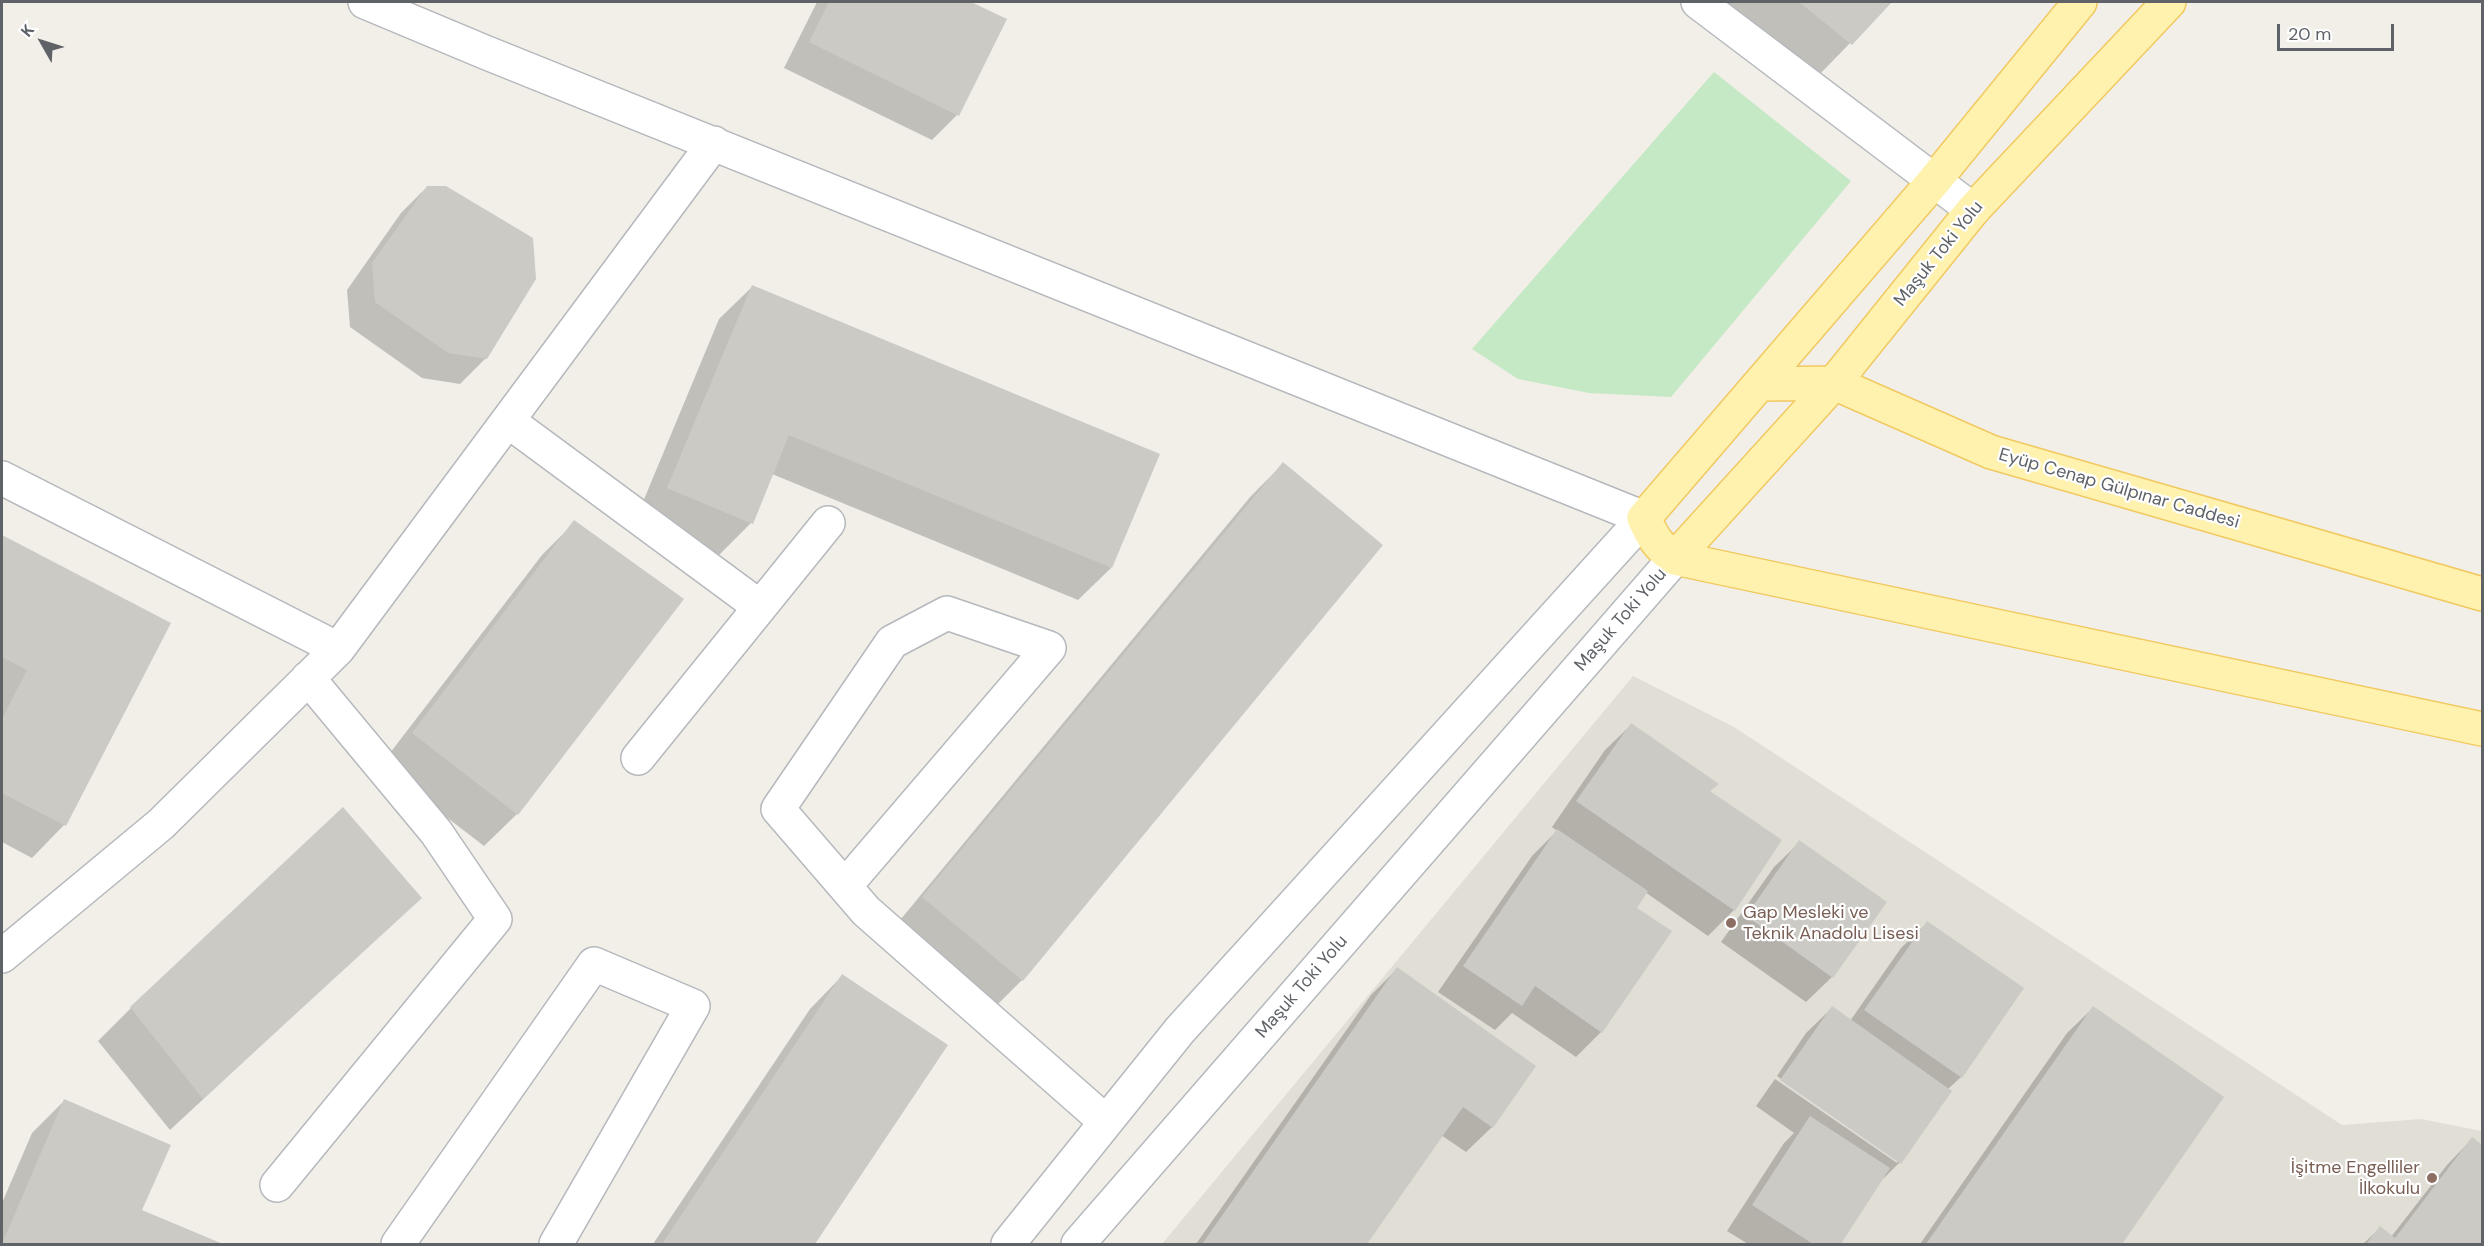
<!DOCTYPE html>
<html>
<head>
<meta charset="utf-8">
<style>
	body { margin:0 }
	#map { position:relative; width:2484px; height:1246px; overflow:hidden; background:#f1efe8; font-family:"DM Sans",sans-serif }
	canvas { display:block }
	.frame { position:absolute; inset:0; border:3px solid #5f6368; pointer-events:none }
	.north { position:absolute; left:12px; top:12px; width:60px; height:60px; -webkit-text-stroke:4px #fff; paint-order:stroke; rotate:309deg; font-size:16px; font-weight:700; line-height:24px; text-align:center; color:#5f6368 }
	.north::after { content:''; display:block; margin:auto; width:21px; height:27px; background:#5f6368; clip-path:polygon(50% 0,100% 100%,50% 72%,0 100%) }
	.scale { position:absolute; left:2277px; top:24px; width:117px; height:27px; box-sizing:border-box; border:3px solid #5f6368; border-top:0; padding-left:8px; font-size:18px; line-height:21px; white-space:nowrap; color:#5f6368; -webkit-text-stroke:4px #fff; paint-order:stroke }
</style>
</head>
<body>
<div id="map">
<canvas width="2484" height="1246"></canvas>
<div class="frame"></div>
<div class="north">K</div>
<div class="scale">20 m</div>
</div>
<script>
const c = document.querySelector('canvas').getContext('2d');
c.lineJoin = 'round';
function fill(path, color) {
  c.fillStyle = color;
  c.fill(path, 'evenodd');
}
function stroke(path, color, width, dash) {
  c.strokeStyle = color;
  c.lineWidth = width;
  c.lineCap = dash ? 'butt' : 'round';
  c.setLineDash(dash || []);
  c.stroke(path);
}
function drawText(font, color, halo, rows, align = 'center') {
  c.font = font + ' "DM Sans",sans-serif';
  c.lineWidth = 4.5;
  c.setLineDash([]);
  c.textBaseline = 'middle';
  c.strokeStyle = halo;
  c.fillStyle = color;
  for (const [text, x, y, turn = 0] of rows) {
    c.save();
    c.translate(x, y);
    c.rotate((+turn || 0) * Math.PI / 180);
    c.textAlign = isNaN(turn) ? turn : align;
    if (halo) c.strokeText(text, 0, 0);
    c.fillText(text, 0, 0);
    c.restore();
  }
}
fill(new Path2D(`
	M 1633,676 L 1734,727 L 2342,1125 L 2421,1119 L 2482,1131 L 2482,1244 L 1162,1244 Z`), '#e1ded6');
fill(new Path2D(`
	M 1714,72 L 1851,181 L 1671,397 L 1589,393 L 1518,379 L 1472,349 Z`), '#c5e8c5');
fill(new Path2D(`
	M 817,2 L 967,2 L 1005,20 L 957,115 L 932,140 L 784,68 Z
	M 1726,2 L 1890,2 L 1818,76 Z
	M 427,187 L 486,358 L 460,384 L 422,378 L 350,327 L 347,290 L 401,213 Z
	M 752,287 L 1111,568 L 1078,600 L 772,474 L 751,523 L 718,556 L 635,521 L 719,319 Z
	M 1283,464 L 1022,980 L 989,1013 L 891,931 L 1251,496 Z
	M 575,522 L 517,814 L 484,846 L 380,766 L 542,555 Z
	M 2,537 L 169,624 L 64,825 L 32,858 L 2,842 Z
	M 1631,725 L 1717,784 L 1709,792 L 1734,910 L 1708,936 L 1645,892 L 1635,908 L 1601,1032 L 1576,1057 L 1512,1013 L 1495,1030 L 1438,992 L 1532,856 L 1557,831 L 1552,827 L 1605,750 Z
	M 1800,842 L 1832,977 L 1806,1002 L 1721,942 L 1774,867 Z
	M 420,898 L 170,1130 L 98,1041 L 131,1008 Z
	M 1927,923 L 1961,1077 L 1948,1089 L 1950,1091 L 1899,1163 L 1878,1184 L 1839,1244 L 1748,1244 L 1727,1231 L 1784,1143 L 1794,1133 L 1756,1106 L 1775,1079 L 1897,1163 L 1897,1160 L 1777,1076 L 1806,1033 L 1832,1008 L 1850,1021 L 1901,948 Z
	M 1397,969 L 1492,1127 L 1466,1152 L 1441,1135 L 1365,1244 L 1196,1244 L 1371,995 Z
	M 842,976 L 946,1045 L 813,1244 L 653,1244 L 810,1009 Z
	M 2093,1008 L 2222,1097 L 2120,1244 L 1920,1244 L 2067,1033 Z
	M 65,1100 L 140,1210 L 219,1244 L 2,1244 L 2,1203 L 32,1133 Z
	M 2472,1139 L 2482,1147 L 2482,1244 L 2363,1244 L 2380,1228 L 2391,1237 L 2447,1165 Z`), '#0003');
fill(new Path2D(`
	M 829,2 L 971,2 L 1007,19 L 959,116 L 809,42 Z
	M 1799,2 L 1892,2 L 1852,45 Z
	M 427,186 L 446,186 L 533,238 L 536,279 L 487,359 L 448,353 L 375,302 L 372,263 Z
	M 752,285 L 1160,454 L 1112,568 L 789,435 L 753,524 L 667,488 Z
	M 1283,462 L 1383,545 L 1023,981 L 922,897 Z
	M 574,520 L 684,599 L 518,815 L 412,733 Z
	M 2,535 L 171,623 L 66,826 L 2,793 L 2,719 L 27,670 L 2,657 Z
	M 1631,723 L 1719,784 L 1710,791 L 1782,840 L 1735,911 L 1576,801 Z
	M 343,807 L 422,898 L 203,1099 L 130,1007 Z
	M 1557,829 L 1648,891 L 1637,908 L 1672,931 L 1602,1033 L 1535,986 L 1522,1006 L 1463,966 Z
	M 1799,840 L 1887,902 L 1833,978 L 1746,916 Z
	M 1927,921 L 2024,988 L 1962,1078 L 1864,1010 Z
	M 1397,967 L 1536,1066 L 1493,1128 L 1463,1107 L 1367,1244 L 1202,1244 Z
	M 842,974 L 948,1045 L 815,1244 L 662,1244 Z
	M 1832,1006 L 1952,1091 L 1901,1164 L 1780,1080 Z
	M 2093,1006 L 2224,1097 L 2122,1244 L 1926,1244 Z
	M 64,1099 L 171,1145 L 142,1210 L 223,1244 L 2,1244 Z
	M 1810,1116 L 1890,1168 L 1841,1244 L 1813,1244 L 1752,1205 Z
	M 2472,1137 L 2482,1145 L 2482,1244 L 2366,1244 L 2380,1226 L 2395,1238 Z`), '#cccac5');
const minor = new Path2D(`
	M 365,2 L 487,53 L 1644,518 L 1180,1030 L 1008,1244
	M 1698,2 L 1973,210
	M 508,421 L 760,607
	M 2,478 L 338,649
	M 638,758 L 828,523
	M 845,886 L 1049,648 L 947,613 L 892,642 L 778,809 L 866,911 L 1106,1122
	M 2,956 L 161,824 L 338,649 L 714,143
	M 277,1185 L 495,919 L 436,832 L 308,678
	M 398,1244 L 594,964 L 693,1006 L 556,1244
	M 1078,1244 L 1675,558`);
const major = new Path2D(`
	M 2080,2 L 1934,181 L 1644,518 C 1652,536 1658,547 1675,558 L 2482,729
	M 1761,384 L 1834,383 L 1991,452 L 2482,594
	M 1675,558 L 1834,383 L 1973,210 L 2169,2`);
stroke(minor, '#b5b8bc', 36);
stroke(major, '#f2c960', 36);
stroke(minor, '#fff', 33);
stroke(major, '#fff2af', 33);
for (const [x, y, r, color] of [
	[1731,923,6,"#8d6e63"],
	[2432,1178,6,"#8d6e63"]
]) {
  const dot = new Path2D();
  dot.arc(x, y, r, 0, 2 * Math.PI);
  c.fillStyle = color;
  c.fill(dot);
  stroke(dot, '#fff', 2);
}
drawText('18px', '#5f6368', '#fff', [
	["Maşuk Toki Yolu",1939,254,-51],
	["Eyüp Cenap Gülpınar Caddesi",2119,489,16],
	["Maşuk Toki Yolu",1621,620,-49],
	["Maşuk Toki Yolu",1302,987,-49]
]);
drawText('18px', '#785e54', '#fff', [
	["Gap Mesleki ve",1743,913],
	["Teknik Anadolu Lisesi",1743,934],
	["İşitme Engelliler",2420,1168,"right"],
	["İlkokulu",2420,1189,"right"]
], 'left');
</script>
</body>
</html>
